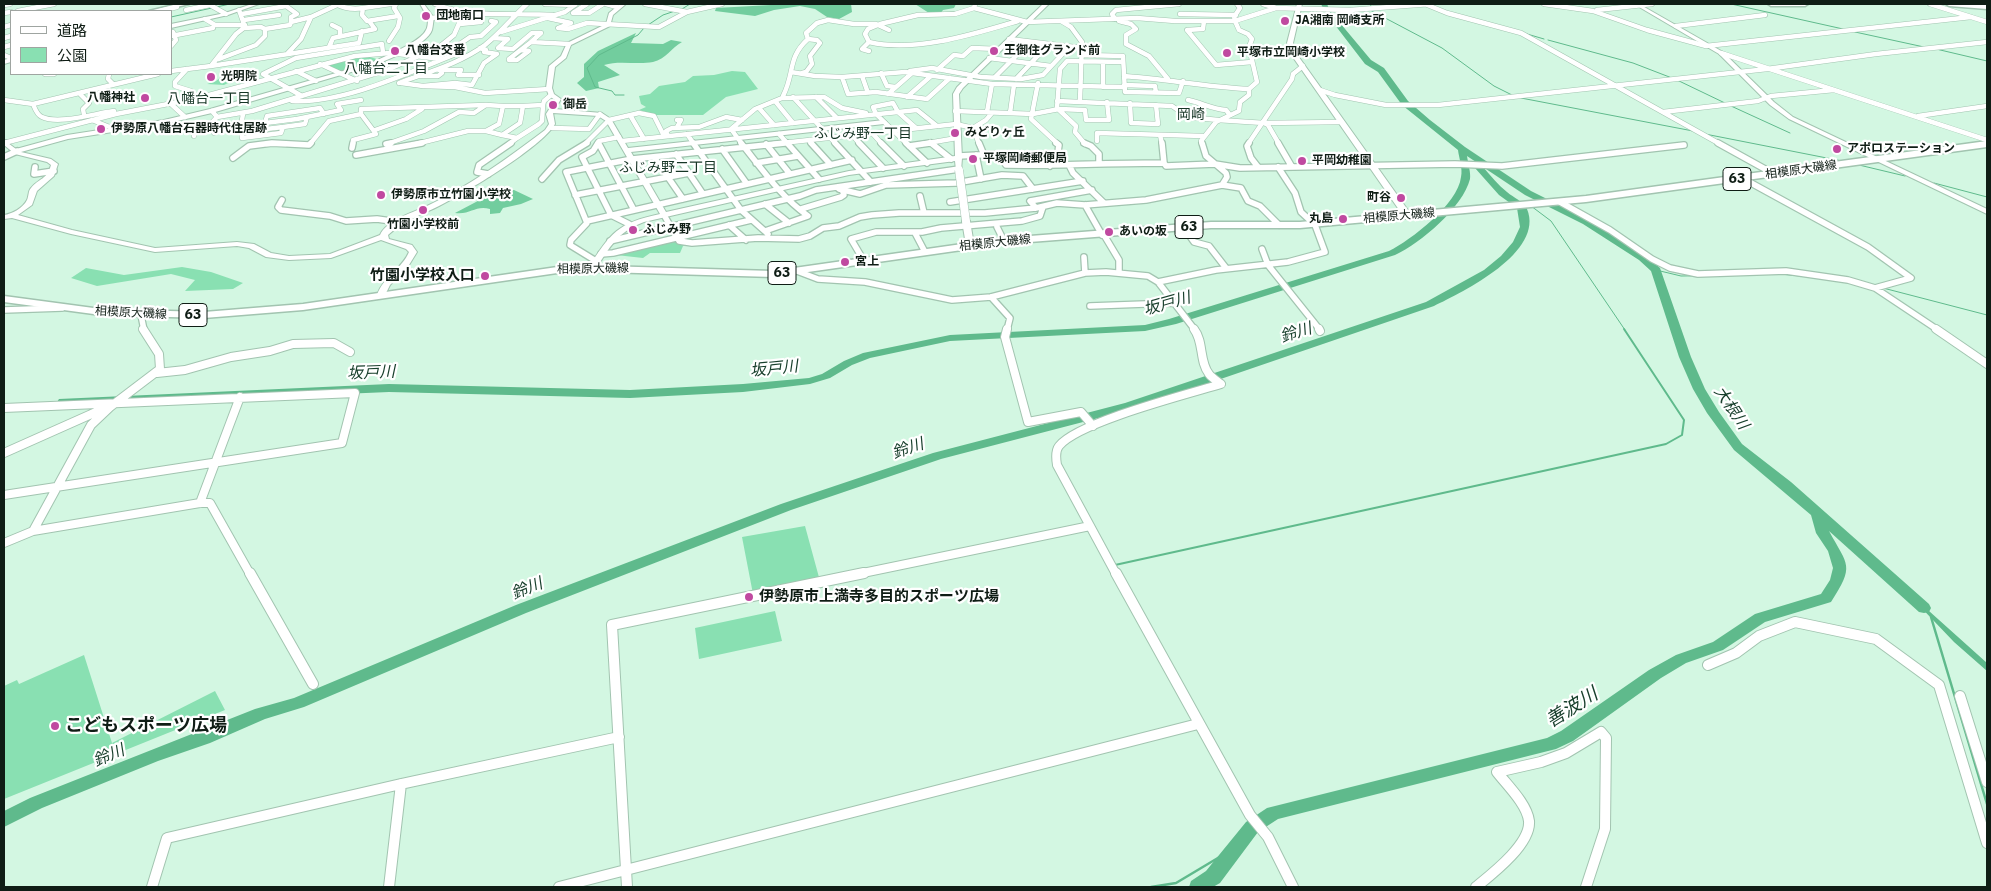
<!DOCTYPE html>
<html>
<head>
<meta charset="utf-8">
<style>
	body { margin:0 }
	#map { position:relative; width:1991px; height:891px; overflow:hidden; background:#d3f7e2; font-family:"IBM Plex Sans","Noto Sans JP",sans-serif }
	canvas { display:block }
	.frame { position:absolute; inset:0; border:5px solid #0f1d15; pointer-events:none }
	.legend { position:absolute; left:10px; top:10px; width:162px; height:65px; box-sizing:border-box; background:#fff; border:1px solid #9fa5a1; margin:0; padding:6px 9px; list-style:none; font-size:15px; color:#0f1d15 }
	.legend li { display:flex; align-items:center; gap:10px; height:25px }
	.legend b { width:25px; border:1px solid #9fa5a1 }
</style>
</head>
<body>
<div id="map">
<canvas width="1991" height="891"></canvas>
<div class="frame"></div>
<ul class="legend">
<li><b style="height:6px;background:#fff"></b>道路</li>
<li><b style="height:14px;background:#89e0b2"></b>公園</li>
</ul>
</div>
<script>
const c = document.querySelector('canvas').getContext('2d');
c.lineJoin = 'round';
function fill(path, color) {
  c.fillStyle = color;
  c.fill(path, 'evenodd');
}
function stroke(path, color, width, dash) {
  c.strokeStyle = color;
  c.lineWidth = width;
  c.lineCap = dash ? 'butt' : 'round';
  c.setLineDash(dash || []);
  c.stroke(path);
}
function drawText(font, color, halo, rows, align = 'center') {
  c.font = font + ' "IBM Plex Sans","Noto Sans JP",sans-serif';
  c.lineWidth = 4.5;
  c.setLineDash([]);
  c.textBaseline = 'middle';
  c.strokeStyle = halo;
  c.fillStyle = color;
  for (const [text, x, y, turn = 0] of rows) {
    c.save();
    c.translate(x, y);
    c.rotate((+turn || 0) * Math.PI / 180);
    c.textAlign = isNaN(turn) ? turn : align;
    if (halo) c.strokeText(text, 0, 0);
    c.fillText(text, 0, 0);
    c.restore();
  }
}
fill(new Path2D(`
	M 363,55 L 380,60 L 341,72 L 323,64 Z
	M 244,69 L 256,69 L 224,85 L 207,84 L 216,81 L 228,71 L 241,71 Z
	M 732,71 L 745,72 L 758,89 L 726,97 L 703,115 L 656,115 L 639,110 L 646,107 L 641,104 L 639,96 L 650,94 L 659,86 L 685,82 L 693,76 L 714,75 Z
	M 676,239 L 687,244 L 683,246 L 680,253 L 650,253 L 643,258 L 616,255 Z
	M 182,267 L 211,272 L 243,283 L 233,289 L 185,291 L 195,280 L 171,274 L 97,286 L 71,278 L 86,268 L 124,275 Z
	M 805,526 L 820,581 L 753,594 L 742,537 Z
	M 775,611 L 782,641 L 699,659 L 695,628 Z
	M 84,655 L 112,743 L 215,691 L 225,710 L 4,799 L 4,686 L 17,680 L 19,684 Z`), '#89e0b2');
fill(new Path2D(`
	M 789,4 L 851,4 L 852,12 L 839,19 L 827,17 L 815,9 L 800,6 L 774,10 L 755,16 L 715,11 L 716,8 Z
	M 915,4 L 956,4 L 954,8 L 943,10 L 940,14 L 929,13 Z
	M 636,33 L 631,43 L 663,44 L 671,40 L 682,42 C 671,48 666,59 653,62 C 637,65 619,60 604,65 L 620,75 L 598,82 L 599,88 L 586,91 L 577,83 L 584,77 L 584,64 L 598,51 Z
	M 514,190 L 533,199 L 521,204 L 503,208 L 500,213 L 490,214 L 490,209 C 475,205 471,215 455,213 L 495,192 Z`), '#72cd9e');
fill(new Path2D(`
	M 1890,576 L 1987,663 L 1987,671 L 1954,642 L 1911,597 L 1886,577 Z`), '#5fba8c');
stroke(new Path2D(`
	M 1371,4 L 1370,10 L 1442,48 L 1494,86 L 1512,95
	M 1731,4 L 1843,29
	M 682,9 L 690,4
	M 171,17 L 230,4
	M 648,25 L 663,15 L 675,11
	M 1855,32 L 1924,47
	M 1527,34 L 1544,39
	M 1548,40 L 1633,63 L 1672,78
	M 1936,49 L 1987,61
	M 1677,80 L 1727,104
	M 624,95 L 615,95 L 612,91 L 595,87 L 587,68 L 599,55 L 638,35 L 644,28
	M 1521,98 L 1693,131
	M 1731,106 L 1790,133
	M 1705,134 L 1842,161
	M 1859,165 L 1905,176
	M 1934,183 L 1987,197
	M 1531,206 L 1551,221 L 1625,330
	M 1656,270 L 1681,276 L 1742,275
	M 1780,274 L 1800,276
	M 1883,288 L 1987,315`), '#5fba8c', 1);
stroke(new Path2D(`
	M 1115,565 L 1666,444 L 1682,435 L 1684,420 L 1624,329`), '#5fba8c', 2);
stroke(new Path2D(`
	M 1931,617 L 1987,804
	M 1151,887 L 1176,883 L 1238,846`), '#5fba8c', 2.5);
fill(new Path2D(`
	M 1321,4 L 1327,4 L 1330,11 L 1371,60 L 1384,68 L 1408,101 L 1430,120 L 1465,147 L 1531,191 L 1589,220 L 1647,256 L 1660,268 L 1691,357 L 1705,389 L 1719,412 L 1742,444 L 1791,482 L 1929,604 L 1931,608 L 1929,612 L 1924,613 L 1919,612 L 1829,531 C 1848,566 1855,565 1831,602 L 1765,622 L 1723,650 L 1686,663 L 1661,678 L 1573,741 L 1556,749 L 1278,819 L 1258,832 L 1220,883 L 1213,887 L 1189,887 L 1191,881 L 1206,871 L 1246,822 L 1267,808 L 1547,738 L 1561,731 L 1649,670 L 1676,655 L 1713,642 L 1755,614 L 1821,594 L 1830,580 L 1833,568 L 1828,551 L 1816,533 L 1811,515 L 1734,450 L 1707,413 L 1693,389 L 1679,357 L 1651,271 L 1639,260 L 1583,224 L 1525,195 L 1483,167 C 1491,176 1498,185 1507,192 C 1514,198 1523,201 1527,209 C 1545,252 1463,292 1434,306 L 1133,409 L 941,459 L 791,510 L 526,613 L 304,707 L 265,719 L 210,743 L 158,761 L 42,808 L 4,827 L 4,811 L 30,798 L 255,709 L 294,698 L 516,605 L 781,504 L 933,453 L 1125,403 L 1426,302 L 1484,270 L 1501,256 L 1513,242 L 1520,227 L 1517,208 L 1499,195 L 1475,168 L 1476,162 L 1467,156 C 1468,163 1471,173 1470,179 C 1463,207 1421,243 1395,255 L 1176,324 L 1145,331 L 950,341 L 870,358 L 852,365 L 830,378 L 810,384 L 743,392 L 630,398 L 389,392 L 63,406 L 59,405 L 57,402 L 59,399 L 389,384 L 630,390 L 743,384 L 809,378 L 822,374 L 844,361 L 863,353 L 950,335 L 1145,325 L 1169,319 L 1389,251 C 1411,240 1458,204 1461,177 C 1463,169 1459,158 1458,150 L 1402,105 L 1378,72 L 1365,64 L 1325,12 Z`), '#5fba8c');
const minorFar3 = new Path2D(`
	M 212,4 L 210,5 L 226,14
	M 336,4 C 354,14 373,5 392,4
	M 435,4 C 471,19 515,12 553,15
	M 545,4 L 575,5
	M 587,4 L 573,13 L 589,13 L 603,4
	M 606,4 L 617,7
	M 645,4 L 687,12
	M 975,4 L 974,8 L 1027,22 L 1137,18 L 1175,21 L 1235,21 L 1276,8
	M 1263,4 L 1276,8 L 1350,10 L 1430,4
	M 1425,4 L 1447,13 L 1521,33 L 1720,144
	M 1544,4 L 1593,11 L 1647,30 L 1706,46 L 1971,17
	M 1930,4 L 1987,22
	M 4,5 L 10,4
	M 363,8 L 362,15 L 367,21 L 398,16
	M 974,8 L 955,14 L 918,15 L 880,24 L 868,29 L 865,34 L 869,42 C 915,53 974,34 1018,21
	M 186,10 L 210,5
	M 1597,10 L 1652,4
	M 18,11 L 54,4
	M 160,11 L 177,7 L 175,6
	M 4,13 L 11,12
	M 242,14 L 286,6 L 297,14 L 291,17 L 291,22
	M 1180,14 L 1236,15
	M 431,18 L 458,15 L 461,19 L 454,35 L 438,48
	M 548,18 L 571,23 L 558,28 L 568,29 L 587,23 L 659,27 L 687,12 L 722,4
	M 205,19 L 215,25 L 245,25
	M 1115,19 L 1112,14 L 1116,10 L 1179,4
	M 1235,19 L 1234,17 L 1240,8 L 1237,4
	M 244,20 L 279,15
	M 1061,21 L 1071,27 L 1082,42 L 1080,101
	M 1119,21 L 1131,24 L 1136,29 L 1126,35 L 1126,44 L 1149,56 L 1168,79
	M 1204,21 L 1203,29 L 1187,30 L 1216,65 L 1252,62
	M 460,24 L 481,22
	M 332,25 L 340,29 L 340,35
	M 1676,26 L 1765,15
	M 4,27 L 11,25
	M 244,28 L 261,27 L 265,29 L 290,25 L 291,22 L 311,17 L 337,5
	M 501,32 L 565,12 L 576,4
	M 171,36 L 213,28
	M 4,38 L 11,36
	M 493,38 L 508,39 L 498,48 L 513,49 L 532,33 L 541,33 L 531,42 L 569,44
	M 1009,39 L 1083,48
	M 389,41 L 398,27 L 400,18 L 394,8 L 396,4
	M 869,42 L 862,49 L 869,51
	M 412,45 L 460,51
	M 171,46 L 176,40 L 173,32
	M 4,47 L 11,45
	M 329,47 L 333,38 L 375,29 L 369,21
	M 480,48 L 486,50 L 484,52 L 497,54 L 484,63 L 472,85 L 455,83 L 423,86 L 455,87 L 485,93 L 549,89
	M 451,50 L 470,37 L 481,36 L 496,22 L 491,21
	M 521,50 L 529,51 L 517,60 L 509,60 L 509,59 L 531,42
	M 1721,53 L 1987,140
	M 287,54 L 301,39 L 311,17
	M 4,55 L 11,58
	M 1083,55 L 1123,56 L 1125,92 L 1179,93 L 1183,81
	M 989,58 L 1051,66
	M 219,59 L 256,45 L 265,36 L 265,29
	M 1103,62 L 1103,87
	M 320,64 L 357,81
	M 211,66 L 359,43 L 362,31
	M 187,69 L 175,82 L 175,86 L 191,91 L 194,99
	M 439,70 L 461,70 L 458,75 L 479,75
	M 937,70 L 954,55 L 963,56 L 972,48 L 999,49
	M 171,71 L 211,66 L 236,34 L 245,27 L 239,10
	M 296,71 L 316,81
	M 910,71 L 932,68 L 981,77 L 1021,79 L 1043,75 L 1069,47
	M 791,72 L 815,76 L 842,77 L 905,72 L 992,84 L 1124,87
	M 802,73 L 806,72 L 812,64 L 810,56 L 820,43 L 817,40 L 808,39
	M 881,73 L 887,86 L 896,87
	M 45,74 L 54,74
	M 109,74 L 108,79 L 113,84
	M 420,76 L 438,76 L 442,73
	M 862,76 L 868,93
	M 1124,76 C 1166,79 1207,87 1249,89 L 1257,82 L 1249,47 L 1252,39 L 1248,34 L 1239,30 L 1235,21
	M 842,77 L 848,94 L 876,92 L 927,99 L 950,78
	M 995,77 L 1030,42
	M 1016,79 L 1049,44
	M 399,83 C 428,72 459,64 485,45 C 500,33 513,17 527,4
	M 401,83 L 423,86
	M 1038,83 L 1031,119 L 1058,144
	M 1124,85 L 1155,86 L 1156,93
	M 1320,90 L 1335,95 L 1386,105 L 1438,105 L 1767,69 L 1876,54 L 1987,42
	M 80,94 L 89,103 L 83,109 L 84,115
	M 888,94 L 912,73
	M 302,96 L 263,74 L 296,58 L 382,44 L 383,53
	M 783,96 C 795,73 787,58 808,39 L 806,33 L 817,23 L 828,20 L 854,24 L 876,24 L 889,30
	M 793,97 L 836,144
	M 816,97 L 837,118
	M 907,97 L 931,76
	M 4,100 L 33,104
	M 1188,100 C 1202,103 1212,109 1226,110 L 1230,115
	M 292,101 C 344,104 412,71 461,52
	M 775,101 L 793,123
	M 1057,101 L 1172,106 L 1188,117 L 1218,120 L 1264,123 L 1342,122
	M 1130,103 L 1131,123 L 1158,124 L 1156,105
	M 171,104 L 185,117
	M 503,106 L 523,106
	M 759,108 L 774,125
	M 361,109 L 486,105
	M 114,111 C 96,113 59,125 42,117 C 37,115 35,109 33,104 L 158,74
	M 212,111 L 217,117 L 252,111 L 387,70 L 419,56
	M 955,111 L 1033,114 L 1059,109 L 1085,110 L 1086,120 L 1109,120 L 1107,102
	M 987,112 L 992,84
	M 1663,112 L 1758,101 L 1771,96 L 1834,90
	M 1010,113 L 1014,85
	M 243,114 L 241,126 L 297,119 L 341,110 L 337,104 L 361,100
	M 630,115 L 644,139
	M 1918,116 L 1987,106
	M 92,120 L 117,130
	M 677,120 L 681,120 L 677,127
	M 265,123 L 267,116 L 320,108 L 324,114
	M 1264,123 L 1268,125 L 1279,144
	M 241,126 L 242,138 L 281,133 L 283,127 L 305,124 L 307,117
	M 207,128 L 212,128 L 214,133
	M 552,128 L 589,129 L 600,114
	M 973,128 L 986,120 L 992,113
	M 375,130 L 406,119 L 422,109
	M 241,132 L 283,127
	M 872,133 L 882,144
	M 687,134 L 694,144
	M 779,134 L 788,144
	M 502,135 L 517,138 L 539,124 L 542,121 L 543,105
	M 852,135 L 860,144
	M 1160,135 L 1162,144
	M 194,136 L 196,130 L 207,128 L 217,117
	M 668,136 L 666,131 L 672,128 L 699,127 L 726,117 L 742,120
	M 809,140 L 812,144
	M 622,141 L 917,110 L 937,126
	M 1097,141 L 1097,133 L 1203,136
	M 930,142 L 932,144
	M 4,143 L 116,114 L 194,99 L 355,56 L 390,53 L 441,59
	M 266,144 L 286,144
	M 310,144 L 329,121 L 361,114
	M 353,144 L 353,140 L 376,134 L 361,114 L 361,110
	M 387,144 L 424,131 L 459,112 L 474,113 L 486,105 L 503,106 L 499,124 L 486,131 L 502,135 L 520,123 L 523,106 L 543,105 L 544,101 L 551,95
	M 416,144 L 468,131 L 486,131
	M 509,144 L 517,138
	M 585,144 L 609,120 L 639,113 L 654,116 L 664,136
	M 597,144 L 599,141 L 619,137
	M 742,144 L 731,129 L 755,109 L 782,98 L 824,97 L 842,108 L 866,113
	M 773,144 L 956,124 L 973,128 L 979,144
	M 907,144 L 876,114 L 873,107 L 893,103 L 898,112 L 916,128
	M 922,144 L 957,138
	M 1085,144 L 1075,132 L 1076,126 L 1057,108 L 1060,69 L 1067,61 L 1123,62
	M 1202,144 L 1201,141 L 1216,122 L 1239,111 L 1240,102 L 1249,95 L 1249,89
	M 1248,144 L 1292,79 L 1293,74 L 1303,66`);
const minorFar2 = new Path2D(`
	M 4,143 L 6,143
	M 598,143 L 593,151 L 582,157 L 611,215 L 629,224
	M 693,143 L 741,210 L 768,234
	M 741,143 C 762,169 780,196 808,216 L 765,231
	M 787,143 L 819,179
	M 811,143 L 831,165
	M 835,143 L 871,182
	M 859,143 L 883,168
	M 881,143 L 904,166
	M 906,143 L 927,163
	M 931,143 L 951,159
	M 979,143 L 984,155
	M 1084,143 L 1091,146 L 1099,154 L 1099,163
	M 1162,143 L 1164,163
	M 1202,143 L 1206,156 L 1226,173 L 1227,177 L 1222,185
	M 1249,143 L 1247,146 L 1251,158 L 1258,167
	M 1278,143 L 1292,167
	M 1718,143 L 1774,174
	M 386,144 L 391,143
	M 599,144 L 634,210
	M 766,144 L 790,174
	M 909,146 L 930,143
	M 352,148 L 353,143
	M 722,149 L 747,184
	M 676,154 L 703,194
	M 356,155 L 422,143
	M 976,155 L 981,179
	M 959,156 L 997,154 L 1000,155 L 1006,165 C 1059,166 1111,163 1164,163 L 1166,166 L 1215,164 L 1240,168 L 1455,164 L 1502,166 L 1684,145
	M 4,157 L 17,151
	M 654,157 L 683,199
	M 233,158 L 249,146 L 272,143 L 309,145 L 311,143
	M 756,163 L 798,156
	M 1069,165 L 1073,173 L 1104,203
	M 1050,166 L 1057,158 L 1059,145 L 1056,143
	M 35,167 L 34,174 L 54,171
	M 488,174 L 477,172 L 479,165 L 511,143
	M 1742,178 L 1868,247 L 1911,278 L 1875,288
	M 542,179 L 559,160 L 587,143
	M 839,189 L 860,194 L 886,185 L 956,183 L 1002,175 L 1023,176 L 1033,189
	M 575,195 L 689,173
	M 920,196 L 924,213
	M 282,200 L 278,207 L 281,210 L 330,216 L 346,221 L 377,219 L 398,222
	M 950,202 L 1083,181
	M 1560,202 L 1610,230 L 1652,259 L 1670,268 L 1698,274 L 1786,271 L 1848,280 L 1875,288 L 1938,330
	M 765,204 L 789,223
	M 1085,205 L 1102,235
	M 1036,208 L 1030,201 L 1092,190
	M 801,209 L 841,197 L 844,195 L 842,189
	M 664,215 L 679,241 L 692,243 L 758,238 L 799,239 L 810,236 L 823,228 L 839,226 L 860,217 L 872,215 L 899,213 L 985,213 L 1036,208 L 1057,203 L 1085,205 L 1146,200 L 1222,185 L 1241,188 L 1248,201 L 1260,206 L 1279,225
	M 587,221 L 852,160
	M 729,225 L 746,240
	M 997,227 L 1004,241
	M 1184,228 L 1194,242 L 1209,246 L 1226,268
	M 915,233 L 925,252
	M 1104,235 L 1119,260 L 1119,273
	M 610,241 L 800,196 L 816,190 L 959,169
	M 1262,249 L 1268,265 L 1320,330
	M 601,254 L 613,253 L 751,220
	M 1084,257 L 1085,273
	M 596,261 L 570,245 L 571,240 L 587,223 L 566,172 L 632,159 L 785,143
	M 864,261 L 851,239 L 876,232 L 922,232 L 941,228 L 1022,221 L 1040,216 L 1043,207
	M 797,271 L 818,279 L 865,282 L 952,300 L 991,297 L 1085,273 L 1106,272 L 1148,276 L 1158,282 L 1195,330
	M 1158,282 L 1216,270 L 1288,262 L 1325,252 L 1315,225 L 1301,212 L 1295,193 L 1278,167
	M 991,297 L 1010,318 L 1007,330
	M 1090,306 L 1173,303
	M 4,310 L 62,308
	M 141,315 L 144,330`);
const minorFar1 = new Path2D(`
	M 143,329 L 159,354 L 160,369 L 110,407 L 91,425 L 33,531 L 200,503 L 210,503 L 250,574
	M 1007,329 L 1005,337 L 1028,422 L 1081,412 L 1093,426
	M 1319,329 L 1320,331
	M 1936,329 L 1987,364
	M 157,373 L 185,370 L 231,357 L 270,351 L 293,344 L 334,343 L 350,352
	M 4,408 L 355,393 L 342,443 L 4,495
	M 4,453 L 105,408
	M 200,503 L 240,397
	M 4,543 L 33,531
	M 858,574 L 1090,526
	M 1116,574 L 1057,465 C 1056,459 1055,451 1059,446 C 1078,422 1188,394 1221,384 C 1217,381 1212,378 1209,374 C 1199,361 1204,342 1194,329`);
const minor = new Path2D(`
	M 250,573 L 313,684
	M 1116,573 L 1250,815 L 1268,837 L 1293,887
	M 1708,665 L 1736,653 L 1759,636 L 1795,622 L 1876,639 L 1939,685 L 1987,843
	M 1960,696 L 1987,782
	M 152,887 L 167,838 L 401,784 L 619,737
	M 389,887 L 401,784
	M 559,887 L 1198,724
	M 627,887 L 612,625 L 864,573
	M 1476,887 C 1492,874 1531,844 1529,821 C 1527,804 1507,785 1497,772 L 1541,762 L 1566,753 L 1601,732 L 1606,738 L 1605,829 L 1586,887`);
const tertiary = new Path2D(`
	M 252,4 L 259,4 L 228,15 L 171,28 L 171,24 L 225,13 Z
	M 420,4 L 424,4 L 434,18 C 433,22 433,26 432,30 C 427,45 389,59 375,65 L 212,113 L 164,124 L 68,139 L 21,152 L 51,159 L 58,164 L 54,176 L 37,191 L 32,205 L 18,215 L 72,230 L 155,248 L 237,242 L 254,244 L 271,253 L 289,256 L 330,254 L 380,235 C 386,221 411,213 425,207 C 468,187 508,158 545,130 L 549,124 L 546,114 L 555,100 L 549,96 L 546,88 L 549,66 L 561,56 L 567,43 L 606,24 L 609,13 L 620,4 L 626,4 L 613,15 L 610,26 L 571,45 L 566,58 L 555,67 L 552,88 L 554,94 L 561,99 L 555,109 L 602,113 L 611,119 L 628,148 L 884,120 L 887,122 L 884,124 L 631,152 L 666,212 L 849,171 L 955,156 L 953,94 L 957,87 L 1043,4 L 1049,4 L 963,88 L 959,94 L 962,158 L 961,171 L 956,170 L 955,161 L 849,175 L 644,222 C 617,232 610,247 595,270 L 592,270 L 588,268 C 611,233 617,223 660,214 L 606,121 L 598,116 L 553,113 L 555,124 C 542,147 465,193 439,206 C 421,215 403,221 388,235 L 389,239 L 412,245 L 417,252 L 409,265 L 390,285 L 384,297 L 381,298 L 377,295 C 383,277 402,269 409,252 L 406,249 L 381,240 L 331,258 L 289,260 L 266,257 L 249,248 L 237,246 L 155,252 L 71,234 L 12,218 L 4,219 L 4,215 C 12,214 23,208 27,200 C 29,196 28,191 31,188 C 39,178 47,180 51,165 L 47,162 L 15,154 L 4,145 L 4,140 L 16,149 L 67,135 L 164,120 L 210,109 L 371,63 C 383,57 421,42 426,30 C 428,27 428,21 428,18 Z
	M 1297,4 L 1302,4 L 1293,43 L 1296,53 L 1410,213 L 1410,217 L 1404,217 L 1290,53 L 1287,43 Z
	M 1634,4 L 1639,4 L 1723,52 L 1774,102 L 1793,117 L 1987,209 L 1987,214 L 1789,119 L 1770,105 L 1719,54 Z
	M 11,58 L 11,62 L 4,64 L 4,60 Z
	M 963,219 L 966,219 L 970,221 L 974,245 L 973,247 L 970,247 L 966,245 L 962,221 Z`);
const primary = new Path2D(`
	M 178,4 L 189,4 L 160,11 L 149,11 Z
	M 1768,4 L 1808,4 L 1805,6 L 1771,6 Z
	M 1946,4 L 1987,5 L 1987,9 L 1949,6 Z
	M 1987,141 L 1987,147 L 1586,202 L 1300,228 L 1211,228 L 1004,244 L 773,277 L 571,271 L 303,310 L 204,318 L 101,315 L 4,302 L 4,296 L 101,309 L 204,312 L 303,304 L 571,265 L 773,271 L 1004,238 L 1211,222 L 1300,222 L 1586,196 Z`);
const trunk = new Path2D(`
	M 1965,4 L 1987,4 L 1987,7 L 1969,6 Z`);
stroke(minorFar3, '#a2c4b0', 5.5);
stroke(minorFar2, '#a2c4b0', 8);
stroke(minorFar1, '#a2c4b0', 10);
stroke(minor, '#a2c4b0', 12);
stroke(tertiary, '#a2c4b0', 2);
stroke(primary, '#a2c4b0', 3);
stroke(trunk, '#a2c4b0', 2);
stroke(minorFar3, '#fff', 4.5);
stroke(minorFar2, '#fff', 5.5);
stroke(minorFar1, '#fff', 8);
stroke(minor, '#fff', 10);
fill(tertiary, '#fff');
fill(primary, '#fff');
fill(trunk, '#fff');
const tertiaryBridge = new Path2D(`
	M 959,170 L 966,221`);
stroke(tertiaryBridge, '#a2c4b0', 9, []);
stroke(tertiaryBridge, '#fff', 8);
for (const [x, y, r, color] of [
	[426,16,5,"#c049a0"],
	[1285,21,5,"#c049a0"],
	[395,51,5,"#c049a0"],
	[994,51,5,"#c049a0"],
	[1227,53,5,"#c049a0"],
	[211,77,5,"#c049a0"],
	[145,98,5,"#c049a0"],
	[553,105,5,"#c049a0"],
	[101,129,5,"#c049a0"],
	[955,133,5,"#c049a0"],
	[1837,149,5,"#c049a0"],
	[973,159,5,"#c049a0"],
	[1302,161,5,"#c049a0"],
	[381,195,5,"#c049a0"],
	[1401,198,5,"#c049a0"],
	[423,210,5,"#c049a0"],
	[1343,219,5,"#c049a0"],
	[633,230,5,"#c049a0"],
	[1109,232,5,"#c049a0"],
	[845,262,5,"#c049a0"],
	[485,276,5,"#c049a0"],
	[749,597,5,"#c049a0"],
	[55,726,5,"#c049a0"]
]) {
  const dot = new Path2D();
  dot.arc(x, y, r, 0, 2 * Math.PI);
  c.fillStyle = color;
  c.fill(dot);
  stroke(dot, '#fff', 2);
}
drawText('bold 12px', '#0f1d15', '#fff', [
	["団地南口",436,16],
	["JA湘南 岡崎支所",1295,21],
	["八幡台交番",405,51],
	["王御住グランド前",1004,51],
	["平塚市立岡崎小学校",1237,53],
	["光明院",221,77],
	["八幡神社",135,98,"right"],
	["御岳",563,105],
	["伊勢原八幡台石器時代住居跡",111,129],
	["みどりヶ丘",965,133],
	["アポロステーション",1847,149],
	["平塚岡崎郵便局",983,159],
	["平岡幼稚園",1312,161],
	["伊勢原市立竹園小学校",391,195],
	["町谷",1391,198,"right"],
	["丸島",1333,219,"right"],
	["竹園小学校前",423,225,"center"],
	["ふじみ野",643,230],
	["あいの坂",1119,232],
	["宮上",855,262]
], 'left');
drawText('12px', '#0f1d15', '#fff', [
	["相模原大磯線",1801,170,-8],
	["相模原大磯線",1399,216,-5],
	["相模原大磯線",995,243,-6],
	["相模原大磯線",593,269,-1],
	["相模原大磯線",131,313,3]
]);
drawText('14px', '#173626', '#fff', [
	["八幡台二丁目",386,69],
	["八幡台一丁目",209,99],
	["岡崎",1191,115],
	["ふじみ野一丁目",863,134],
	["ふじみ野二丁目",668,168]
]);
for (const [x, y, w] of [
	[1737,179,28],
	[1189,227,28],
	[782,273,28],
	[193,315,28]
]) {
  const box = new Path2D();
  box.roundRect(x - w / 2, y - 11.5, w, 23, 4);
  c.fillStyle = '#fff';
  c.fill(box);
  stroke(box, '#0f1d15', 1);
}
drawText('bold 14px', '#0f1d15', null, [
	["63",1737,179],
	["63",1189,227],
	["63",782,273],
	["63",193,315]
]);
drawText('bold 15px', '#0f1d15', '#fff', [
	["竹園小学校入口",475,276],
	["伊勢原市上満寺多目的スポーツ広場",759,597,"left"]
], 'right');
drawText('italic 16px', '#19402d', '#fff', [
	["坂戸川",1167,304,-16],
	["鈴川",1296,333,-18],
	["坂戸川",774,369,-6],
	["坂戸川",371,373,-2],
	["大根川",1731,408,56],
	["鈴川",908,449,-19],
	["鈴川",527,589,-22],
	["鈴川",109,756,-23]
]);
drawText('bold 18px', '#0f1d15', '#fff', [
	["こどもスポーツ広場",65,726]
], 'left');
drawText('italic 19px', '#19402d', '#fff', [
	["善波川",1572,708,-32]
]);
</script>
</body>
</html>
